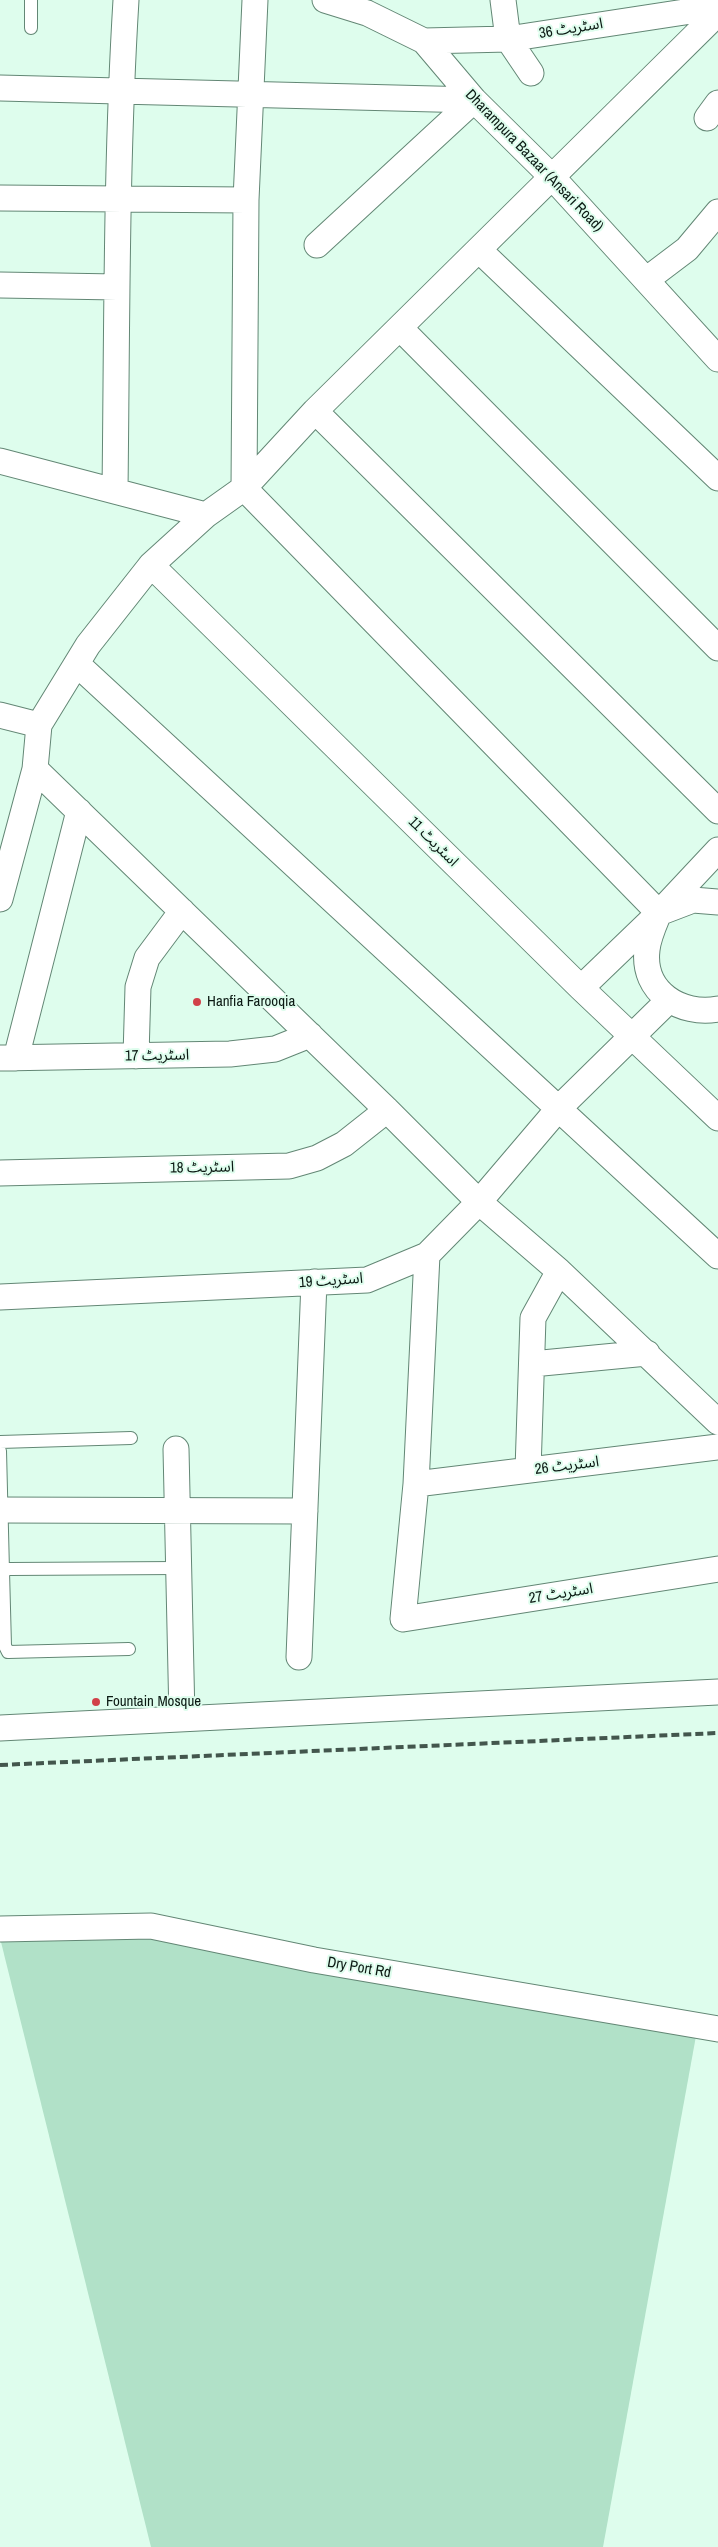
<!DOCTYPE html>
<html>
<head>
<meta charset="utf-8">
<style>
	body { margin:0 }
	canvas { display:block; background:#defded }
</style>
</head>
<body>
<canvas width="718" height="2547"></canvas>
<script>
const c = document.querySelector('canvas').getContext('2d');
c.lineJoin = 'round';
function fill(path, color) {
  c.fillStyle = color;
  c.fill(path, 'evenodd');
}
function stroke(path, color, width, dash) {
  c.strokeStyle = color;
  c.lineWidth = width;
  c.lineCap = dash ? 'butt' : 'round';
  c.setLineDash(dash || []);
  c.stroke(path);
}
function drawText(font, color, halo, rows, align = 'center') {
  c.font = font + ' "Archivo Narrow","Noto Sans Arabic",sans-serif';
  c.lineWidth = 4;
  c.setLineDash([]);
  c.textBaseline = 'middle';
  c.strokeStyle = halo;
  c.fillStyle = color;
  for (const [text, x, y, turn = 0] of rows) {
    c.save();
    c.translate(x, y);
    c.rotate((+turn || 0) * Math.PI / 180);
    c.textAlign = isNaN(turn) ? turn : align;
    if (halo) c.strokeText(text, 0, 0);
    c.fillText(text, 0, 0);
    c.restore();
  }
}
fill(new Path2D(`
	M 151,1926 L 698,2025 L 603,2547 L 151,2547 L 0,1938 Z`), '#b1e1c8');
const lane = new Path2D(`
	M 31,0 L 31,28
	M 0,1442 L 131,1438
	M 0,1451 L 3,1571
	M 129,1649 L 8,1652 L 5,1646 L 3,1571 L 9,1569 L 177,1568`);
const street = new Path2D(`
	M 255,0 L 246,200 L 244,488 L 659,913
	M 325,0 L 367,13 L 424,41 L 474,100 L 553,178 L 718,359
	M 503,0 L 508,39 L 531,73
	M 718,13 L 315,411 L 244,488 L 206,515 L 151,565 L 88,645 L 39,725 L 35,769 L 387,1110 L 479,1202 L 559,1271 L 718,1422
	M 424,41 L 508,39 L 698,10 L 718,9
	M 0,88 L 474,100
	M 707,118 L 718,103
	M 0,198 L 246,200
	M 317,245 L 474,100
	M 479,250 L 718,478
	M 646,280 L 687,249 L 718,212
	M 0,285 L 117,287
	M 400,328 L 718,648
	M 315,411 L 718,811
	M 0,461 L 206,515
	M 115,491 C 117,327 116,163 126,0
	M 151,565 L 581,988 L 718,1118
	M 77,664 L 718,1256
	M 0,715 L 39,725
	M 0,899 L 35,769
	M 718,902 L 693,900 L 659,913 C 654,925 648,938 647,950 C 642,992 681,1016 718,1009
	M 581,988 L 659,913 L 718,850
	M 136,1056 L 138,987 L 147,958 L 182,911
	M 0,1058 L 230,1054 L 275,1049 L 310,1035
	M 16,1058 L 79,811
	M 0,1173 L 289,1166 L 317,1158 L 344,1144 L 387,1110
	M 427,1255 L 416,1484 L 403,1619 L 718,1569
	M 0,1297 L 367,1280 L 427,1255 L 479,1202 L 559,1108 L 669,1000
	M 532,1364 L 647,1353
	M 176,1449 L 182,1718
	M 528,1470 L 533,1318 L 559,1271
	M 416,1484 L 718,1447
	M 0,1510 L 305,1511
	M 299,1657 L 314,1282
	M 0,1728 L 718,1692
	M 0,1929 L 151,1926 L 314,1960 L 718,2029`);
stroke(lane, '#638775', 14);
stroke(street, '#638775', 27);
stroke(lane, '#fff', 12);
stroke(street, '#fff', 25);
stroke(new Path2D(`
	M 0,1765 L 718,1733`), '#43564d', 4, [8, 4]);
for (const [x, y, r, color] of [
	[197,1002,5,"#d14149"],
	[96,1702,5,"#d14149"]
]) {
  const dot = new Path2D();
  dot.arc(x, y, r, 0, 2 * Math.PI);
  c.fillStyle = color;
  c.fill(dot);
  stroke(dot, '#defded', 2);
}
drawText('15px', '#0b1913', '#defded', [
	["اسٹریٹ 36",571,29,-9],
	["Dharampura Bazaar (Ansari Road)",534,161,46],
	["اسٹریٹ 11",433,842,45],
	["اسٹریٹ 17",157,1056,-1],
	["اسٹریٹ 18",202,1168,-1],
	["اسٹریٹ 19",331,1281,-4],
	["اسٹریٹ 26",567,1466,-7],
	["اسٹریٹ 27",561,1594,-9],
	["Dry Port Rd",359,1968,10]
]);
drawText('15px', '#0b1913', '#defded', [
	["Hanfia Farooqia",207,1002],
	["Fountain Mosque",106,1702]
], 'left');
</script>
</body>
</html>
